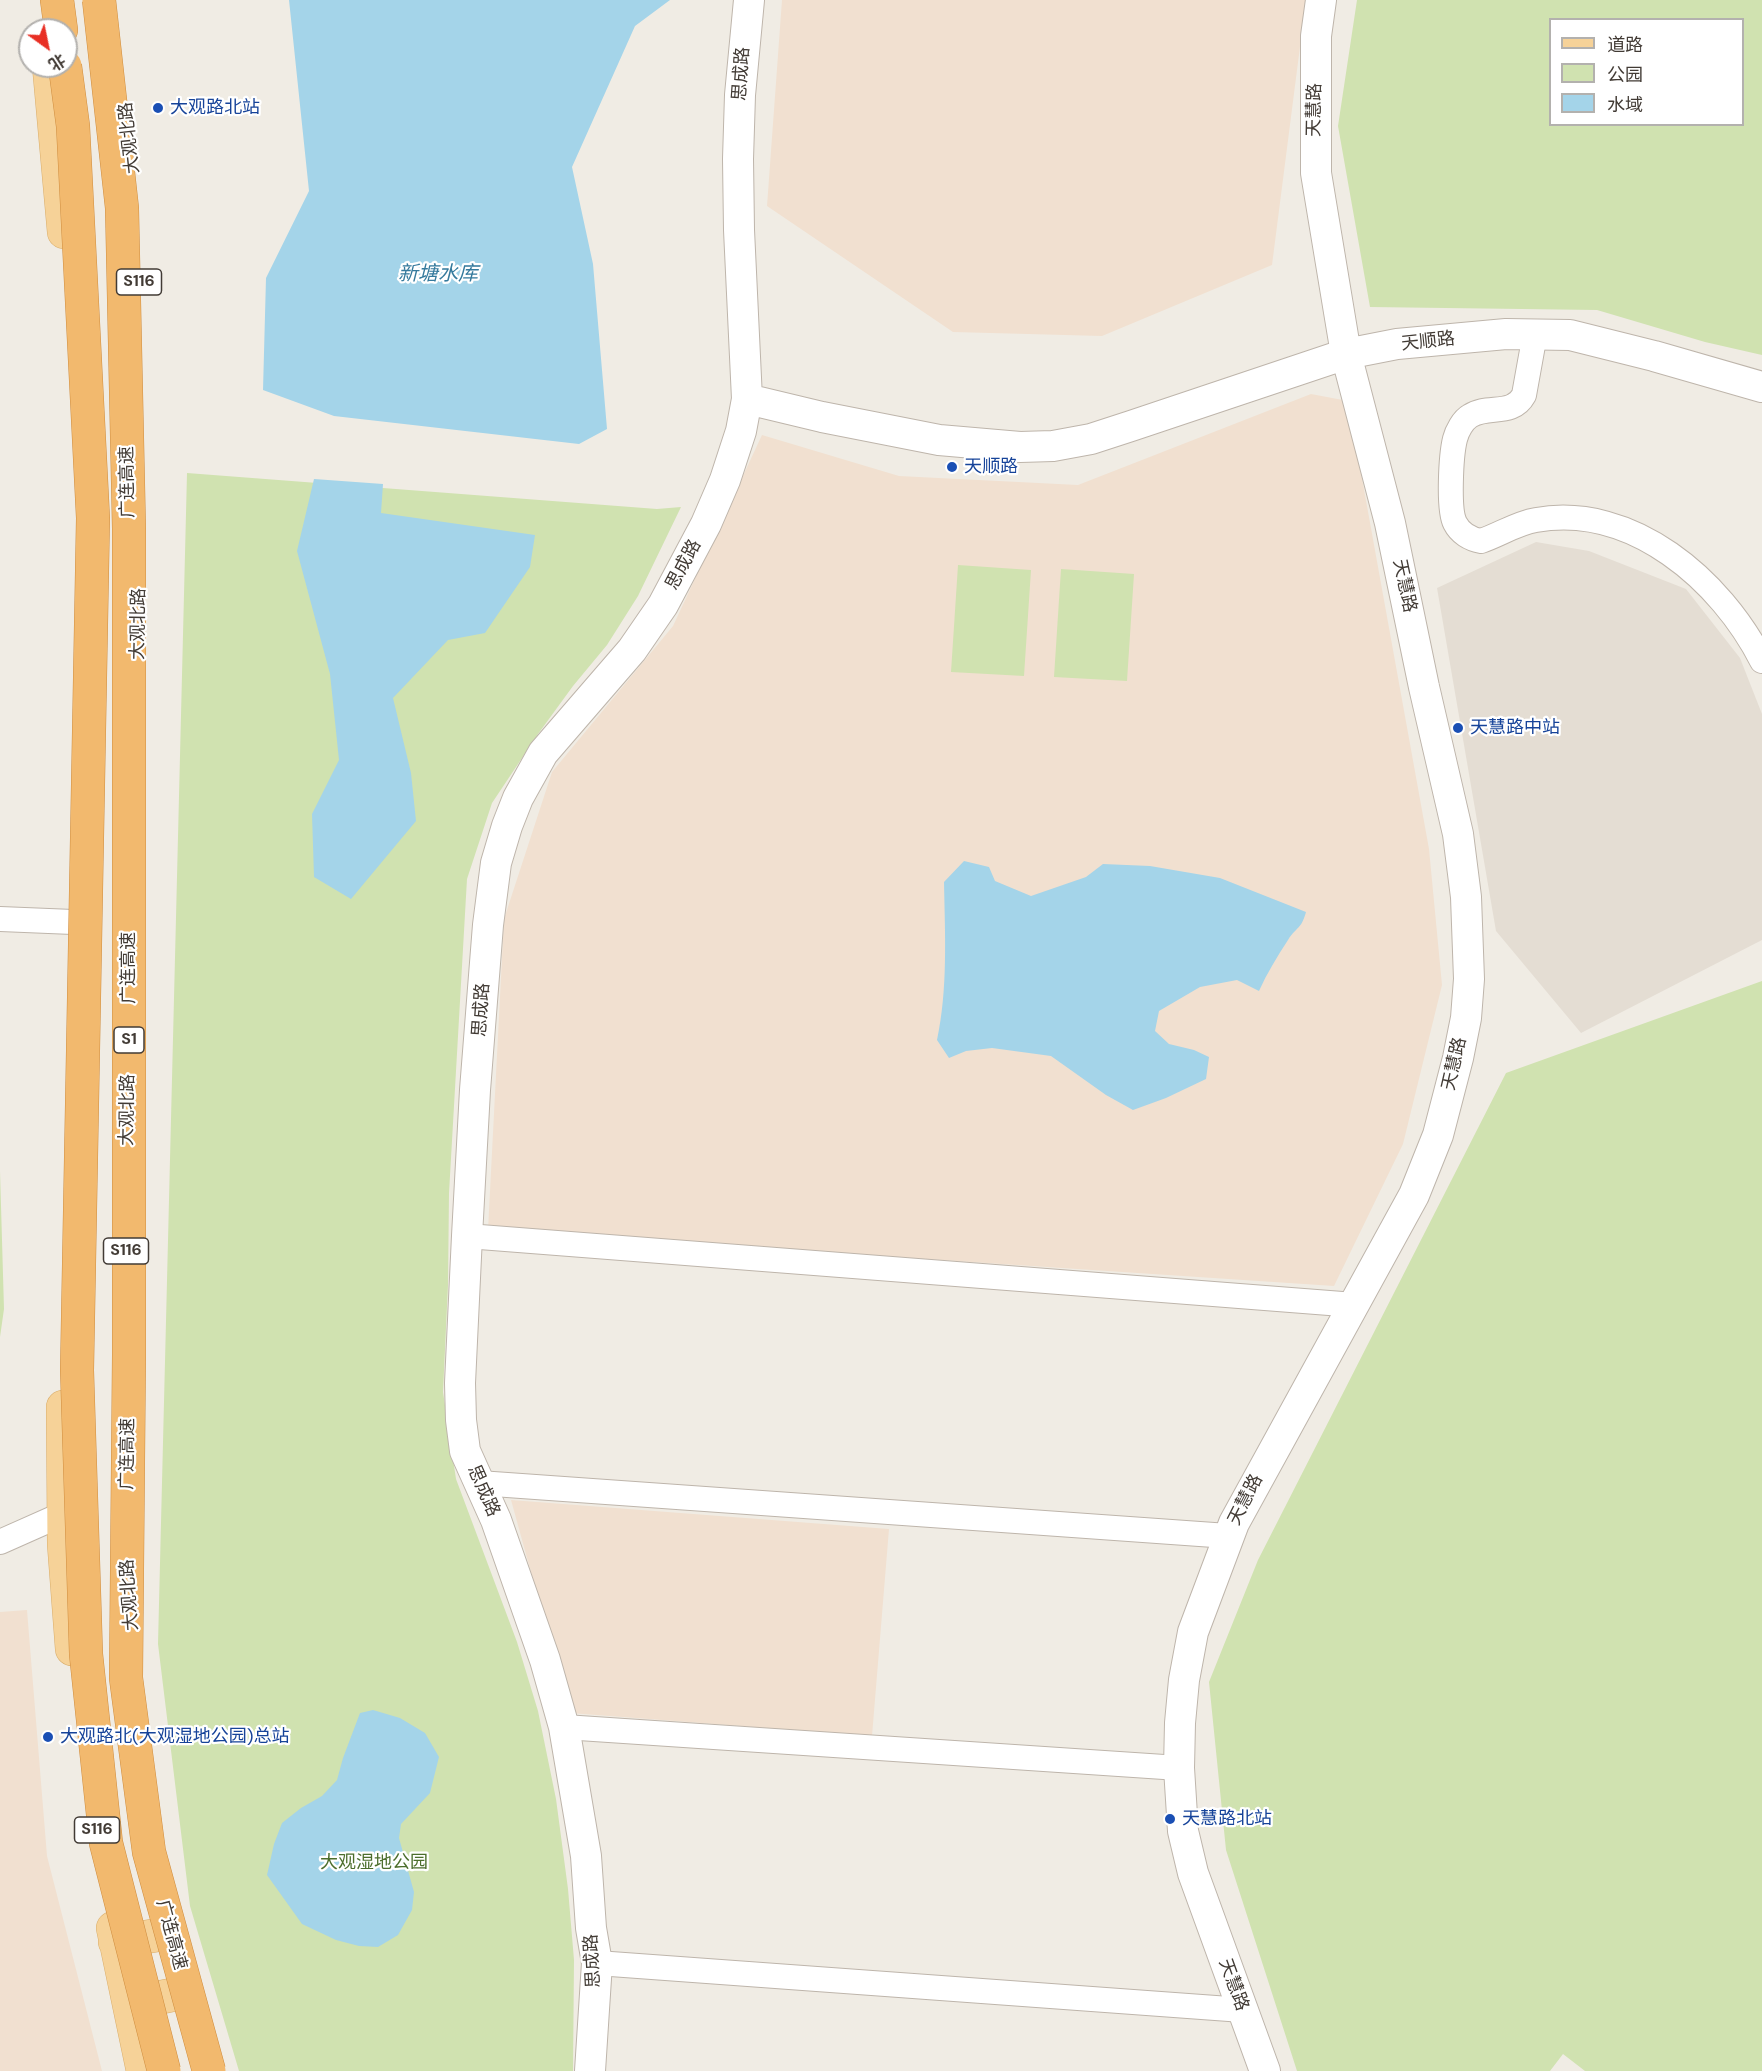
<!DOCTYPE html>
<html>
<head>
<meta charset="utf-8">
<style>
	body { margin:0 }
	#map { position:relative; width:1762px; height:2071px; overflow:hidden; background:#f0ece4; font-family:"DM Sans","Noto Sans SC",sans-serif }
	canvas { display:block }
	.legend { position:absolute; left:1549px; top:18px; width:195px; height:108px; box-sizing:border-box; background:#fff; border:2px solid #b3b1ae; margin:0; padding:8px 10px; list-style:none; font-size:18px; color:#423b35 }
	.legend li { display:flex; align-items:center; gap:12px; height:30px }
	.legend b { width:30px; border:2px solid #b3b1ae }
	.north { position:absolute; left:18px; top:18px; width:60px; height:60px; box-sizing:border-box; background:#fff; border:2px solid #b3b1ae; border-radius:50%; rotate:147deg; font-size:16px; font-weight:700; line-height:24px; text-align:center; color:#423b35 }
	.north::after { content:''; display:block; margin:auto; width:21px; height:27px; background:#e82f24; clip-path:polygon(50% 0,100% 100%,50% 72%,0 100%) }
</style>
</head>
<body>
<div id="map">
<canvas width="1762" height="2071"></canvas>
<ul class="legend">
<li><b style="height:8px;background:#f6d298"></b>道路</li>
<li><b style="height:16px;background:#d0e2b0"></b>公园</li>
<li><b style="height:16px;background:#a4d4e9"></b>水域</li>
</ul>
<div class="north">北</div>
</div>
<script>
const c = document.querySelector('canvas').getContext('2d');
c.lineJoin = 'round';
function fill(path, color) {
  c.fillStyle = color;
  c.fill(path, 'evenodd');
}
function stroke(path, color, width, dash) {
  c.strokeStyle = color;
  c.lineWidth = width;
  c.lineCap = dash ? 'butt' : 'round';
  c.setLineDash(dash || []);
  c.stroke(path);
}
function drawText(font, color, halo, rows, align = 'center') {
  c.font = font + ' "DM Sans","Noto Sans SC",sans-serif';
  c.lineWidth = 4.5;
  c.setLineDash([]);
  c.textBaseline = 'middle';
  c.strokeStyle = halo;
  c.fillStyle = color;
  for (const [text, x, y, turn = 0] of rows) {
    c.save();
    c.translate(x, y);
    c.rotate((+turn || 0) * Math.PI / 180);
    c.textAlign = isNaN(turn) ? turn : align;
    if (halo) c.strokeText(text, 0, 0);
    c.fillText(text, 0, 0);
    c.restore();
  }
}
fill(new Path2D(`
	M 1536,542 L 1589,551 L 1686,589 L 1740,658 L 1762,714 L 1762,940 L 1581,1033 L 1496,931 L 1437,588 Z`), '#e4ddd3');
fill(new Path2D(`
	M 782,0 L 1306,0 L 1272,265 L 1102,336 L 953,332 L 767,206 Z
	M 1311,394 L 1348,401 L 1429,849 L 1442,985 L 1403,1144 L 1334,1286 L 488,1230 L 504,919 L 552,772 L 673,626 L 762,435 L 899,476 L 1078,485 Z
	M 511,1500 L 889,1529 L 872,1736 L 570,1713 Z
	M 27,1610 L 47,1856 L 102,2071 L 0,2071 L 0,1612 Z`), '#f1e0d0');
fill(new Path2D(`
	M 1357,0 L 1762,0 L 1762,355 L 1705,342 L 1597,310 L 1370,307 L 1338,126 ZM 1550,20 L 1742,20 L 1742,124 L 1550,124 Z
	M 187,473 L 657,509 L 681,507 L 638,596 L 607,645 L 573,686 L 538,734 L 492,803 L 467,879 L 449,1193 L 448,1285 L 443,1392 L 456,1479 L 517,1642 L 538,1711 L 556,1799 L 568,1889 L 574,1960 L 573,2071 L 239,2071 L 190,1906 L 158,1644 Z
	M 958,565 L 1031,570 L 1024,676 L 951,672 Z
	M 1061,569 L 1134,574 L 1127,681 L 1054,677 Z
	M 1762,981 L 1762,2071 L 1585,2071 L 1563,2054 L 1550,2071 L 1297,2071 L 1226,1850 L 1209,1682 L 1258,1560 L 1506,1073 Z
	M 0,1171 L 4,1309 L 0,1337 Z`), '#d0e2b0');
fill(new Path2D(`
	M 289,0 L 670,0 L 635,26 L 572,167 L 593,264 L 607,429 L 579,444 L 334,416 L 263,390 L 266,278 L 309,191 Z
	M 314,479 L 383,484 L 381,513 L 535,535 L 530,567 L 485,633 L 448,640 L 393,698 L 411,773 L 416,821 L 351,899 L 314,877 L 312,814 L 339,760 L 330,674 L 297,551 Z
	M 964,861 L 989,867 L 995,881 L 1031,896 L 1086,877 L 1103,864 L 1150,866 L 1220,878 L 1306,912 C 1301,930 1297,926 1288,940 C 1277,957 1267,973 1259,991 L 1237,980 L 1200,987 L 1159,1011 L 1155,1031 L 1169,1044 L 1194,1050 L 1209,1057 L 1206,1079 L 1166,1098 L 1133,1110 L 1106,1095 L 1051,1056 L 992,1048 L 966,1051 L 949,1058 L 937,1040 C 948,989 945,935 944,882 Z
	M 373,1710 L 400,1718 L 425,1733 L 439,1757 L 430,1793 L 401,1824 L 399,1838 L 414,1892 L 412,1910 L 398,1935 L 378,1947 L 359,1946 L 336,1940 L 302,1924 L 267,1875 L 274,1844 L 282,1823 L 301,1808 L 322,1796 L 337,1780 L 343,1758 L 360,1713 Z`), '#a4d4e9');
const minor = new Path2D(`
	M 1535,334 L 1524,395 C 1512,417 1488,404 1470,416 C 1463,420 1457,431 1455,439 C 1451,455 1448,509 1455,523 C 1460,533 1470,539 1481,541 C 1499,535 1517,523 1536,520 C 1632,503 1721,580 1762,661
	M 0,919 L 73,922
	M 467,1236 L 1355,1305
	M 479,1483 L 1228,1536
	M 0,1542 L 63,1514
	M 564,1727 L 1179,1768
	M 597,1963 L 1243,2010`);
const tertiary = new Path2D(`
	M 747,399 L 822,417 L 939,440 L 1020,447 L 1053,446 L 1091,439 L 1131,426 L 1346,354 L 1397,344 L 1506,334 L 1570,335 L 1654,356 L 1762,387
	M 590,2071 L 597,1963 L 591,1928 L 586,1856 L 564,1727 L 545,1660 L 496,1520 L 465,1451 L 461,1420 L 460,1383 L 467,1236 L 475,1090 L 488,925 L 496,863 L 507,826 L 518,798 L 543,753 L 632,650 L 663,605 L 706,524 L 725,480 L 741,431 L 747,399 L 739,230 L 738,159 L 740,95 L 749,0
	M 1265,2071 L 1193,1873 L 1183,1831 L 1179,1768 L 1180,1723 L 1184,1680 L 1193,1632 L 1234,1523 L 1414,1195 L 1438,1135 L 1458,1058 L 1466,1018 L 1469,979 L 1466,897 L 1458,834 L 1424,687 L 1390,523 L 1346,354 L 1316,173 L 1316,36 L 1321,0`);
const primary = new Path2D(`
	M 49,66 L 64,232
	M 63,1407 L 64,1544 L 72,1649
	M 113,1928 L 143,2071
	M 115,1942 L 170,1933
	M 129,2004 L 181,1993`);
const motorway = new Path2D(`
	M 57,0 L 61,30`);
stroke(minor, '#beb5ab', 26);
stroke(tertiary, '#beb5ab', 32);
stroke(primary, '#d9ad6a', 34);
stroke(motorway, '#cf8d3f', 34);
stroke(minor, '#fff', 24);
stroke(tertiary, '#fff', 30);
stroke(primary, '#f6d298', 33);
stroke(motorway, '#f2b96e', 33);
const motorwayBridge = new Path2D(`
	M 99,0 L 122,208 L 129,529 L 129,1354 L 126,1678 L 149,1852 L 209,2071
	M 65,66 L 73,126 L 93,518 L 77,1370 L 86,1654 L 106,1843 L 164,2071`);
stroke(motorwayBridge, '#cf8d3f', 34, []);
stroke(motorwayBridge, '#f2b96e', 33);
for (const [x, y, r, color] of [
	[158,108,6,"#1a4fb4"],
	[952,467,6,"#1a4fb4"],
	[1458,728,6,"#1a4fb4"],
	[48,1737,6,"#1a4fb4"],
	[1170,1819,6,"#1a4fb4"]
]) {
  const dot = new Path2D();
  dot.arc(x, y, r, 0, 2 * Math.PI);
  c.fillStyle = color;
  c.fill(dot);
  stroke(dot, '#fff', 2);
}
for (const [x, y, w] of [
	[139,282,45],
	[129,1040,30],
	[126,1251,45],
	[97,1830,45]
]) {
  const box = new Path2D();
  box.roundRect(x - w / 2, y - 13, w, 26, 4.5);
  c.fillStyle = '#fff';
  c.fill(box);
  stroke(box, '#423b35', 1.5);
}
drawText('bold 16px', '#423b35', null, [
	["S116",139,282],
	["S1",129,1040],
	["S116",126,1251],
	["S116",97,1830]
]);
drawText('18px', '#423b35', '#fff', [
	["思成路",742,74,-86],
	["天慧路",1315,110,-89],
	["大观北路",130,138,-96],
	["天顺路",1428,342,-6],
	["广连高速",128,482,-91],
	["思成路",684,565,-62],
	["天慧路",1404,586,78],
	["大观北路",139,624,-89],
	["广连高速",129,968,-90],
	["思成路",482,1010,-86],
	["天慧路",1455,1064,-77],
	["大观北路",128,1110,-89],
	["广连高速",128,1454,-89],
	["思成路",483,1491,66],
	["天慧路",1246,1500,-63],
	["大观北路",130,1595,-94],
	["广连高速",171,1935,75],
	["思成路",593,1961,-93],
	["天慧路",1233,1985,70]
]);
drawText('18px', '#164399', '#fff', [
	["大观路北站",170,108],
	["天顺路",964,467],
	["天慧路中站",1470,728],
	["大观路北(大观湿地公园)总站",60,1737],
	["天慧路北站",1182,1819]
], 'left');
drawText('18px', '#4c6e2d', '#fff', [
	["大观湿地公园",374,1863]
]);
drawText('italic 20px', '#357a9d', '#fff', [
	["新塘水库",438,275]
]);
</script>
</body>
</html>
